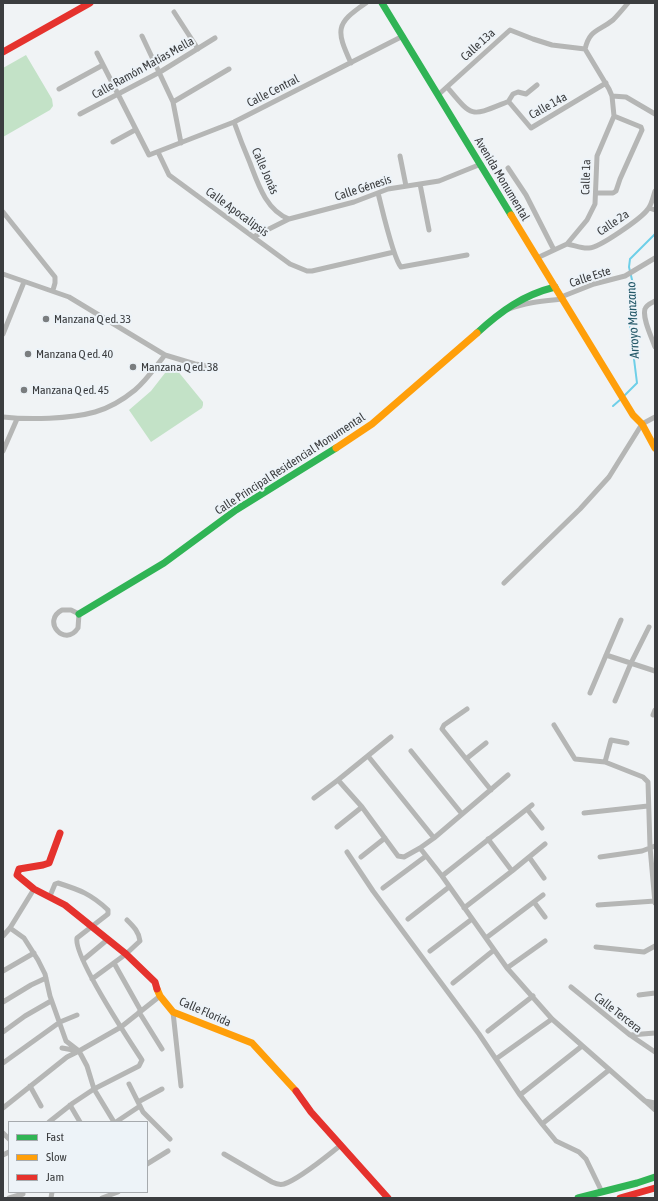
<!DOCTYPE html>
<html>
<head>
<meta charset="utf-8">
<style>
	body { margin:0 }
	#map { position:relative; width:658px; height:1201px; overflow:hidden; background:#f0f3f5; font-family:"Asap Condensed",sans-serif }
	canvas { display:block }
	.frame { position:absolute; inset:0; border:4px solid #3b3d3f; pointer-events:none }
	.legend { position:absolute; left:8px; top:1121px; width:140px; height:72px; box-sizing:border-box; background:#edf3f8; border:1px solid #a6aaae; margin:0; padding:5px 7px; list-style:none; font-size:12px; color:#3b3d3f }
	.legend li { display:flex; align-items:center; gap:8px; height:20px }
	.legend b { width:20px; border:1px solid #a6aaae }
</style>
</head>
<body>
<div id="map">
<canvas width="658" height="1201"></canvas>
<div class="frame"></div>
<ul class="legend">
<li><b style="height:5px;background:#30b455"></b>Fast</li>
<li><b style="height:5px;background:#ff9f0a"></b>Slow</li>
<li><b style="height:5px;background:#e5322d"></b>Jam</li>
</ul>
</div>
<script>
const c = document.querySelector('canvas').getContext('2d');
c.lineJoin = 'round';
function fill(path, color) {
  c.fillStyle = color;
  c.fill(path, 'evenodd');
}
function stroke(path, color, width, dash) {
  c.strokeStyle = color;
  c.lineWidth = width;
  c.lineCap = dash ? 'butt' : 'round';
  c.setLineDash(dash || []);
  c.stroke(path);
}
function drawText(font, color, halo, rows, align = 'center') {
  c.font = font + ' "Asap Condensed",sans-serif';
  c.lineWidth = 4;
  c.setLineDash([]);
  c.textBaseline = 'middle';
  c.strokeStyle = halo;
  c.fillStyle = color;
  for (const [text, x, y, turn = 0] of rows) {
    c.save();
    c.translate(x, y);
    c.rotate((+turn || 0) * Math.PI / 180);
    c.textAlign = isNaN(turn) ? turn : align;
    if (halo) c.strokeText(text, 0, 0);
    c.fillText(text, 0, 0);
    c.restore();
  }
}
fill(new Path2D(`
	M 26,55 L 52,99 L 53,106 L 50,110 L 3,137 L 3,68 Z
	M 172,364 L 203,402 L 203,405 L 202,408 L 151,442 L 129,410 L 151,391 Z`), '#c3e2c7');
stroke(new Path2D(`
	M 624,396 L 637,383 L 630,327 L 634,306 L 633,284 L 629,267 L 630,259 L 655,234
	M 613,406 L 621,399`), '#6ecfe8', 2);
stroke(new Path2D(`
	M 174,12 L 198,49
	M 142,36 L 173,102 L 181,143
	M 97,53 L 149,155 L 234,122 L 403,36
	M 351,63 C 336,30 335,24 366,3
	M 447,87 C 473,118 470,117 507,102 L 509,102 L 531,128 L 606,83
	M 59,89 L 103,65
	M 438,95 L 510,30 L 533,39 L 552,45 L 585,49
	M 612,96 L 626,97 L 655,114
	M 173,102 L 229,69
	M 508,102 L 513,94 L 518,92 L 526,94 L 537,85
	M 80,114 L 160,72 L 215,38
	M 234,122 C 239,136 244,149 250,163 C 258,184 266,210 289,219
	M 113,142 L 135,130
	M 158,152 L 169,175 L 290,264 L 307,271 L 312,271 L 394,252
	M 400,156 L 406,186
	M 508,168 L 526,195 L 554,250
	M 420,184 L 429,230
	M 378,193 C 382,208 393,258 401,267 L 467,255
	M 596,193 L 613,193 L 616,191 L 620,179 L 642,130 L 641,127 L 614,116
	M 649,208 L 655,210
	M 3,212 L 55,277 L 55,283 L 53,290
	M 253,237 L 289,219 L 354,202 L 388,189 L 439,181 L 481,164
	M 567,244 C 574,245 582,249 589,248 C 599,248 642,218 648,209 C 652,204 653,197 655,191
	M 537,258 L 567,244 L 587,220 L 595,204 L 597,156 L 614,116 L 612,96 L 609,89 L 585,49 C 590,29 598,32 613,20 C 618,15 623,9 628,3
	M 3,274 L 69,297 L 165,355 L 195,364 L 208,366
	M 561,297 L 594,284 L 625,276 L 655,258
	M 655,301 C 651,303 646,305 645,309 C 642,318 652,338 655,347
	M 509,309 C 526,302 544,301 563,299
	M 3,334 L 24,282
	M 3,417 C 29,420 70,419 95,412 C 109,408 124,399 135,390 C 147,380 156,366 165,355
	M 3,451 L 17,419
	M 504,583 L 580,509 L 609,477 L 642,424 L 655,417
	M 62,610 L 71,610 L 79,614 L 78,628 C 65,648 41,621 62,610 Z
	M 606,655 L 655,671
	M 590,693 L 621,620
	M 615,701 L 631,663 L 649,627
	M 467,709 L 444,725 L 442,729 L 491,790
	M 653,715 L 655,710
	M 554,725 L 575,759 L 605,762 L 643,777 L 648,782 L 650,847 L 655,903
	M 391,737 L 338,780 L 362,807 L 398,856 L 404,857 L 420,848 L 442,876 L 507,968 L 552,1019 L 645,1101
	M 411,751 L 462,814
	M 368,756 L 434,838 L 508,775
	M 466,759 L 486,743
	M 605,762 L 611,740 L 627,743
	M 314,798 L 338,780
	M 527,809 L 542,828
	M 584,813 L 648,806
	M 337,827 L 362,807
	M 488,839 L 512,871
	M 420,848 L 434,838
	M 347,852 L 373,891 L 479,1034 L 520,1095 L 542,1124 L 609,1070
	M 361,857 L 385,838
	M 529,857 L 544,878
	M 600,857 L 642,851 L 655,846
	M 442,876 L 532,805
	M 383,888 L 426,856
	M 534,902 L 545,917
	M 598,905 L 655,901
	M 464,908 L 512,871 L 545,844
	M 408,919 L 449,887
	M 10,928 L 24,938 L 38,960 L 45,974 L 50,996 L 66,1041 L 79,1051 L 87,1066 L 94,1089 L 114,1122
	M 3,936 L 10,928 L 34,889
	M 486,938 L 543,895
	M 596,947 L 644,952 L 655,946
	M 430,951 L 472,919
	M 83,960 L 107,940
	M 114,963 L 141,1011
	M 507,968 L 545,941
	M 3,971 L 34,953
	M 92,979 L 126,954 L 140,941 C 139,932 134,927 127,920
	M 453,983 L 494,950
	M 571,987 L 630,1035 L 655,1052
	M 639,995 L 655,993
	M 3,1002 L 31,985 L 46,978
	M 139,1012 L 162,1049
	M 173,1012 L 181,1086
	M 488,1031 L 533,996
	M 3,1032 L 25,1016 L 51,1001
	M 630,1035 L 655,1033
	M 62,1048 L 79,1051 L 121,1027 L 160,996
	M 496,1059 L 552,1019
	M 3,1063 L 60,1022 L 77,1015
	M 129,1084 L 143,1112 L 170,1139
	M 30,1086 L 41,1106
	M 520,1095 L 582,1046
	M 138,1102 L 162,1089
	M 655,1103 L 645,1101 L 655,1110
	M 70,1105 L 80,1122
	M 3,1108 L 67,1057 L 79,1051
	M 49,1122 L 73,1103 L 94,1089 L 139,1066 L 142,1060 C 129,1040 73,956 77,938 L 108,914 L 108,910 C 91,894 80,890 58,883 L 55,884 L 50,896
	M 116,1122 L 140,1106
	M 542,1124 L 556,1141 L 579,1152 L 586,1159 L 602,1192
	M 3,1133 L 9,1139
	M 224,1154 L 272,1182 C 276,1184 280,1185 284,1184 C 300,1179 328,1155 341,1145
	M 3,1155 L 9,1152
	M 147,1164 L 168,1151
	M 9,1198 L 23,1194
	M 51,1198 L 52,1192
	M 102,1198 L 118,1192`), '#b5b6b5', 5);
stroke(new Path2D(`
	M 382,3 L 511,215
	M 477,333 C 501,311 523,295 555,287
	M 79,614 L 164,563 L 236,510 L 336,448
	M 578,1198 L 637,1183 L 655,1177`), '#30b455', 7);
stroke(new Path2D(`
	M 511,215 L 633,415 L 642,424 L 655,448
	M 336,448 L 372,424 L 477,333
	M 157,989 L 160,996 L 173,1012 L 252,1043 L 296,1091`), '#ff9f0a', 7);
stroke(new Path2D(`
	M 3,52 L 90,3
	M 60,833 L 49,863 L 43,865 L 19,869 L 17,875 L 34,889 L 65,905 L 126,954 L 155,982 L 157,989
	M 296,1091 L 311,1112 L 388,1198
	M 620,1198 L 655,1188`), '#e5322d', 7);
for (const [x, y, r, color] of [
	[46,319,4,"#7a7d7f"],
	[28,354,4,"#7a7d7f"],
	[133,367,4,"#7a7d7f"],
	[24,390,4,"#7a7d7f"]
]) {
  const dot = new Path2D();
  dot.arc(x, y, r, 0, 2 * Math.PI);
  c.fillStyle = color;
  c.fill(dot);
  stroke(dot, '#edf3f8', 1.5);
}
drawText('12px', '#3b3d3f', '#edf3f8', [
	["Calle 13a",478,45,-42],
	["Calle Ramón Matías Mella",143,68,-29],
	["Calle Central",273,91,-27],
	["Calle 14a",548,106,-29],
	["Calle Jonás",265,171,66],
	["Calle 1a",586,177,-88],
	["Avenida Monumental",502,179,59],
	["Calle Génesis",363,188,-18],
	["Calle Apocalipsis",237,212,36],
	["Calle 2a",613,223,-34],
	["Calle Este",590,277,-18],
	["Calle Principal Residencial Monumental",290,464,-33],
	["Calle Florida",205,1012,24],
	["Calle Tercera",618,1013,38]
]);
drawText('12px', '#3b3d3f', '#edf3f8', [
	["Manzana Q ed. 33",54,319],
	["Manzana Q ed. 40",36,354],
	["Manzana Q ed. 38",141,367],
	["Manzana Q ed. 45",32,390]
], 'left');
drawText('italic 13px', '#235868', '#edf3f8', [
	["Arroyo Manzano",633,320,-93]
]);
</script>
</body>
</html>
